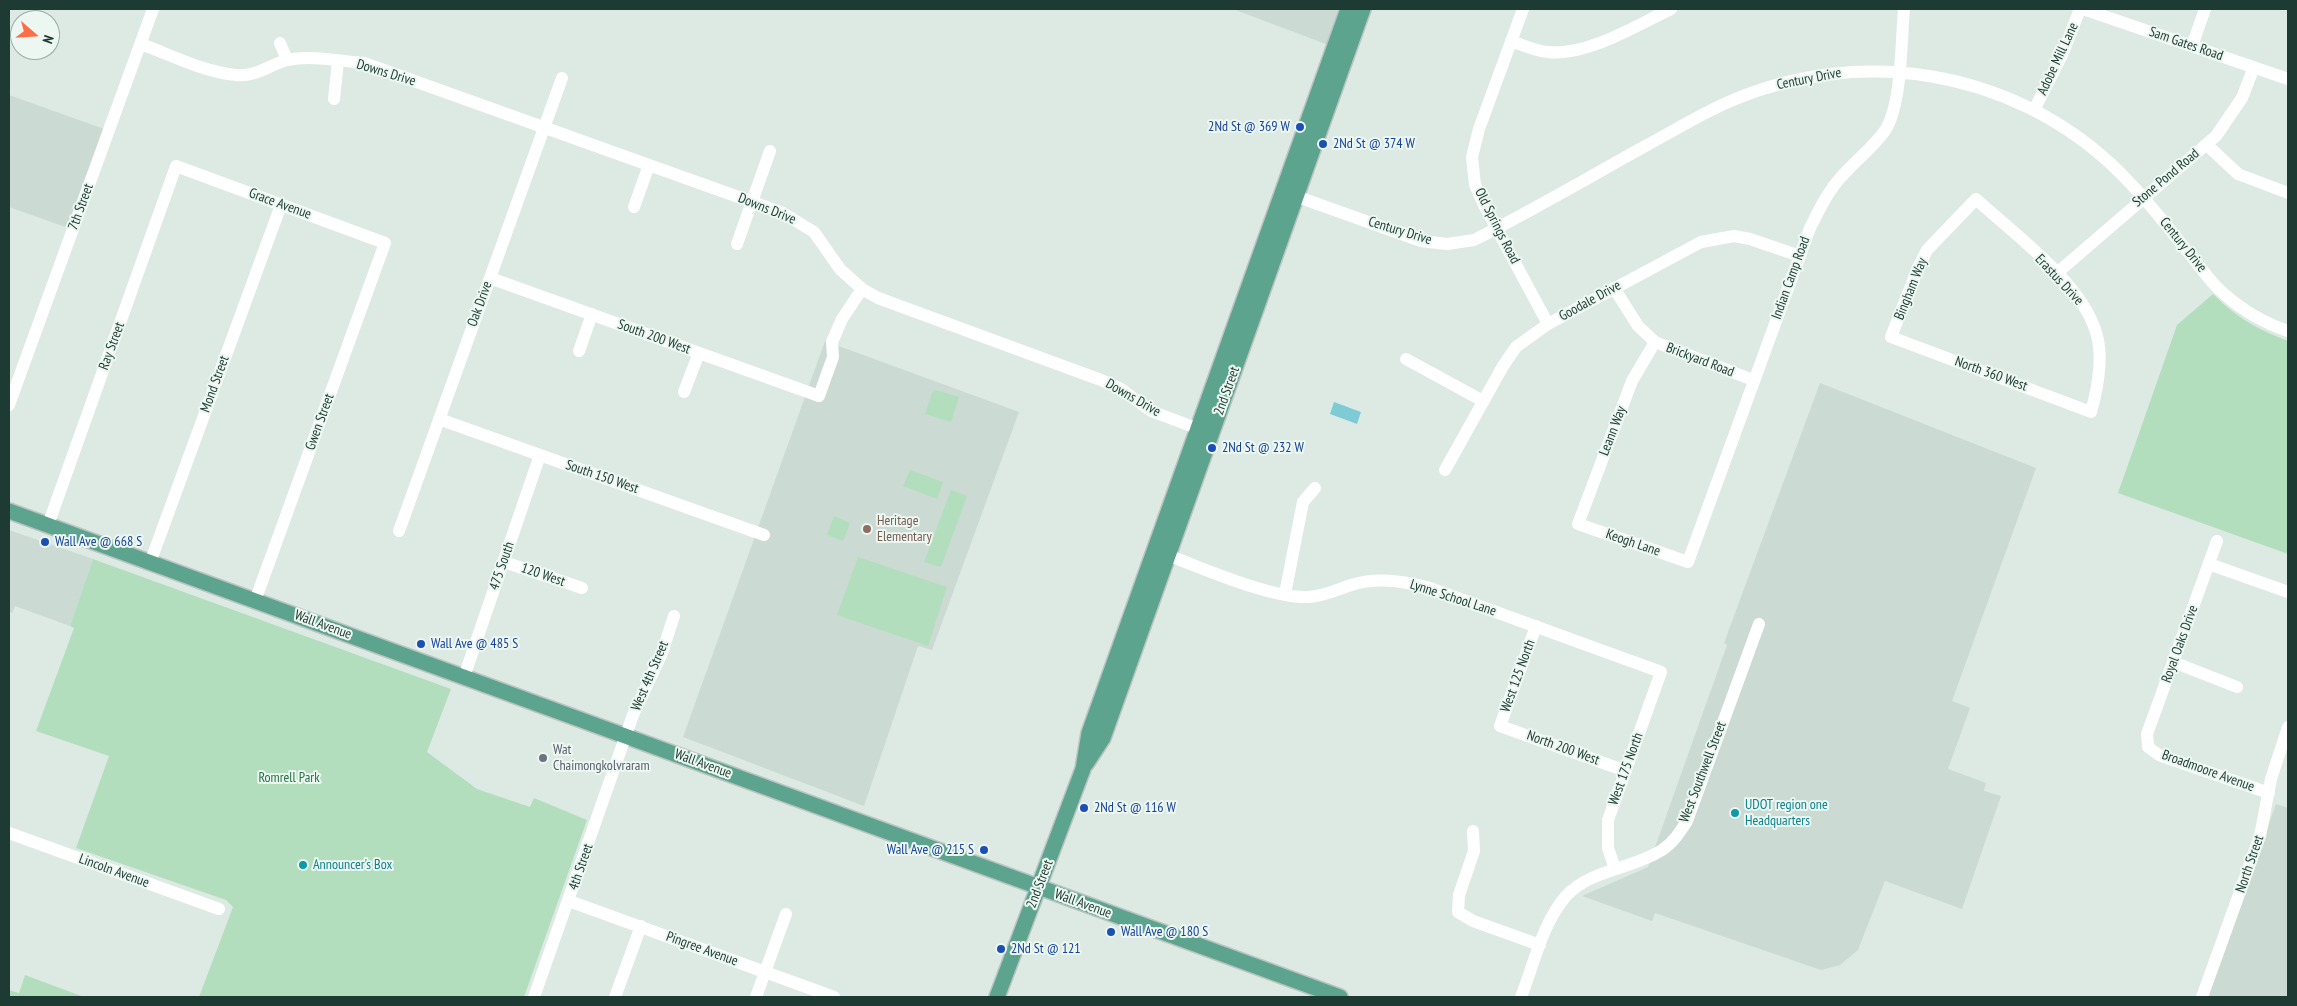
<!DOCTYPE html>
<html>
<head>
<meta charset="utf-8">
<style>
	body { margin:0 }
	#map { position:relative; width:2297px; height:1006px; overflow:hidden; background:#ddeae4; font-family:"PT Sans Narrow",sans-serif }
	canvas { display:block }
	.frame { position:absolute; inset:0; border:10px solid #1d3b32; pointer-events:none }
	.north { position:absolute; left:10px; top:10px; width:50px; height:50px; box-sizing:border-box; background:#edf7f2; border:1px solid #9aaca5; border-radius:50%; rotate:109deg; font-size:14px; font-weight:700; line-height:20px; text-align:center; color:#1d3b32 }
	.north::after { content:''; display:block; margin:auto; width:18px; height:22px; background:#ff6d46; clip-path:polygon(50% 0,100% 100%,50% 72%,0 100%) }
</style>
</head>
<body>
<div id="map">
<canvas width="2297" height="1006"></canvas>
<div class="frame"></div>
<div class="north">N</div>
</div>
<script>
const c = document.querySelector('canvas').getContext('2d');
c.lineJoin = 'round';
function fill(path, color) {
  c.fillStyle = color;
  c.fill(path, 'evenodd');
}
function stroke(path, color, width, dash) {
  c.strokeStyle = color;
  c.lineWidth = width;
  c.lineCap = dash ? 'butt' : 'round';
  c.setLineDash(dash || []);
  c.stroke(path);
}
function drawText(font, color, halo, rows, align = 'center') {
  c.font = font + ' "PT Sans Narrow",sans-serif';
  c.lineWidth = 4;
  c.setLineDash([]);
  c.textBaseline = 'middle';
  c.strokeStyle = halo;
  c.fillStyle = color;
  for (const [text, x, y, turn = 0] of rows) {
    c.save();
    c.translate(x, y);
    c.rotate((+turn || 0) * Math.PI / 180);
    c.textAlign = isNaN(turn) ? turn : align;
    if (halo) c.strokeText(text, 0, 0);
    c.fillText(text, 0, 0);
    c.restore();
  }
}
fill(new Path2D(`
	M 1233,9 L 1344,9 L 1331,46 Z
	M 9,95 L 107,130 L 71,229 L 9,207 Z
	M 825,341 L 1019,412 L 932,650 L 918,646 L 864,806 L 683,737 Z
	M 1820,383 L 2036,468 L 1952,701 L 1970,708 L 1948,769 L 1986,783 L 1984,791 L 2001,796 L 1962,909 L 1885,881 L 1858,950 L 1840,965 L 1821,970 L 1655,913 L 1652,921 L 1582,896 L 1648,867 L 1727,645 L 1724,643 Z
	M 9,530 L 93,559 L 70,626 L 15,606 L 12,613 L 9,612 Z
	M 2276,804 L 2288,808 L 2288,997 L 2208,997 Z`), '#cbdad3');
fill(new Path2D(`
	M 2213,294 C 2237,318 2257,329 2288,341 L 2288,554 L 2118,493 L 2177,325 Z
	M 935,390 L 959,397 L 951,422 L 925,414 L 932,393 Z
	M 910,470 L 943,482 L 937,499 L 903,486 Z
	M 951,490 L 967,496 L 941,567 L 924,562 Z
	M 834,516 L 850,523 L 843,541 L 827,535 Z
	M 858,557 L 947,587 L 928,646 L 837,615 Z
	M 93,559 L 451,689 L 427,752 L 477,789 L 530,807 L 534,798 L 587,820 L 524,997 L 199,997 L 233,907 L 226,900 L 76,848 L 109,756 L 36,731 L 74,628 L 70,626 Z
	M 25,975 L 84,997 L 9,997 L 9,990 L 19,993 Z`), '#b3debd');
fill(new Path2D(`
	M 1334,402 L 1361,412 L 1357,424 L 1330,414 Z`), '#7ecbd6');
const major = new Path2D(`
	M 9,511 L 1340,997
	M 1086,764 L 1103,738 L 1363,9
	M 997,997 L 1083,769 L 1089,733 L 1348,9`);
stroke(major, '#bbc4c2', 18);
stroke(new Path2D(`
	M 1523,9 L 1479,129 L 1472,157 L 1475,185 L 1485,207 L 1548,324
	M 2083,9 L 2288,79
	M 1511,41 C 1523,45 1535,51 1548,52 C 1586,57 1637,25 1671,9
	M 280,43 L 287,60
	M 141,44 C 171,55 204,72 236,75 C 256,77 269,65 287,60 C 312,55 339,61 364,63 L 783,213 L 814,232 L 840,269 L 862,289 L 878,298 L 1101,380 L 1121,389 L 1151,411 L 1207,432
	M 2192,46 L 2205,9
	M 334,99 L 338,61
	M 2034,110 L 2062,55 L 2080,9
	M 2207,145 L 2238,174 L 2288,193
	M 1287,193 L 1421,241 L 1447,244 L 1474,240 C 1533,210 1591,176 1649,144 C 1677,129 1704,112 1733,100 C 1861,46 2009,70 2111,164 C 2141,192 2166,225 2192,257 C 2202,269 2211,283 2223,293 C 2242,310 2264,323 2288,331
	M 1976,199 C 2015,235 2080,281 2096,332 C 2104,357 2098,387 2091,412 L 1891,337 L 1918,268 L 1927,250 Z
	M 634,207 L 649,165
	M 737,244 L 770,151
	M 2057,273 L 2216,136 L 2242,98 L 2254,67
	M 490,278 L 819,396 L 833,357 L 832,342 L 842,319 L 862,289
	M 1614,288 L 1638,326 L 1655,342 L 1753,380
	M 1655,342 L 1632,381 L 1578,524 L 1688,562 L 1810,228 C 1819,210 1828,191 1842,176 C 1855,161 1875,146 1886,129 C 1902,102 1901,41 1904,9
	M 579,351 L 592,314
	M 1406,359 L 1483,401
	M 684,392 L 699,353
	M 9,405 L 153,9
	M 439,419 L 764,535
	M 1445,470 L 1503,366 L 1516,347 L 1548,324 L 1701,242 L 1734,236 L 1750,239 L 1800,256
	M 48,525 L 176,166 L 385,243 L 255,601
	M 399,531 L 562,78
	M 2217,541 L 2147,734 L 2148,747 L 2159,755 L 2269,793
	M 1159,552 C 1196,565 1270,599 1308,597 C 1324,596 1336,590 1351,585 C 1376,577 1402,581 1427,587 L 1661,672 L 1608,820 L 1608,848 L 1615,869
	M 504,562 L 582,588
	M 150,563 L 281,205
	M 2209,564 L 2288,592
	M 1285,594 L 1303,502 L 1315,488
	M 1536,626 L 1500,726 L 1626,771
	M 2173,662 L 2237,687
	M 464,677 L 540,455
	M 1473,831 L 1474,851 L 1459,895 L 1458,912 L 1473,921 L 1540,945
	M 9,833 L 219,909
	M 569,901 L 834,997
	M 534,997 L 633,715 L 662,653 L 674,616
	M 615,997 L 641,926
	M 756,997 L 786,914
	M 1521,997 C 1534,964 1542,924 1566,896 C 1591,869 1633,869 1662,850 C 1673,843 1680,832 1687,821 L 1759,624
	M 2202,997 L 2260,836 L 2271,779 L 2288,727`), '#fff', 12);
stroke(major, '#5da48f', 15);
for (const [x, y, r, color] of [
	[1300,127,5,"#1a4fb4"],
	[1323,144,5,"#1a4fb4"],
	[1212,448,5,"#1a4fb4"],
	[867,529,5,"#8d6e63"],
	[45,542,5,"#1a4fb4"],
	[421,644,5,"#1a4fb4"],
	[543,758,5,"#6b7280"],
	[1084,808,5,"#1a4fb4"],
	[1735,813,5,"#0f9aa8"],
	[984,850,5,"#1a4fb4"],
	[303,865,5,"#0f9aa8"],
	[1111,932,5,"#1a4fb4"],
	[1001,949,5,"#1a4fb4"]
]) {
  const dot = new Path2D();
  dot.arc(x, y, r, 0, 2 * Math.PI);
  c.fillStyle = color;
  c.fill(dot);
  stroke(dot, '#edf7f2', 2);
}
drawText('14px', '#1d3b32', '#edf7f2', [
	["Sam Gates Road",2186,44,19],
	["Adobe Mill Lane",2058,59,-65],
	["Downs Drive",386,73,17],
	["Century Drive",1809,79,-11],
	["Stone Pond Road",2166,178,-40],
	["Grace Avenue",280,204,20],
	["7th Street",81,207,-70],
	["Downs Drive",767,209,22],
	["Old Springs Road",1497,226,63],
	["Century Drive",1400,231,17],
	["Century Drive",2183,245,51],
	["Indian Camp Road",1791,278,-70],
	["Erastus Drive",2059,280,47],
	["Bingham Way",1911,289,-68],
	["Goodale Drive",1590,301,-29],
	["Oak Drive",480,304,-70],
	["South 200 West",654,337,20],
	["Ray Street",112,346,-70],
	["Brickyard Road",1700,360,21],
	["North 360 West",1991,374,20],
	["Mond Street",215,384,-70],
	["2nd Street",1227,391,-70],
	["Downs Drive",1133,398,30],
	["Gwen Street",320,422,-70],
	["Leann Way",1613,431,-69],
	["South 150 West",602,477,19],
	["Keogh Lane",1633,543,19],
	["475 South",502,566,-71],
	["120 West",543,575,19],
	["Lynne School Lane",1453,598,18],
	["Wall Avenue",323,625,20],
	["Royal Oaks Drive",2180,644,-70],
	["West 4th Street",650,676,-67],
	["West 125 North",1518,676,-70],
	["North 200 West",1563,748,20],
	["Wall Avenue",703,764,20],
	["West 175 North",1626,769,-70],
	["Broadmoore Avenue",2208,771,20],
	["West Southwell Street",1703,772,-69],
	["North Street",2250,864,-71],
	["4th Street",581,867,-71],
	["Lincoln Avenue",114,871,20],
	["2nd Street",1040,884,-69],
	["Wall Avenue",1083,904,20],
	["Pingree Avenue",702,949,20]
]);
drawText('14px', '#164399', '#edf7f2', [
	["2Nd St @ 369 W",1290,127,"right"],
	["2Nd St @ 374 W",1333,144],
	["2Nd St @ 232 W",1222,448],
	["Wall Ave @ 668 S",55,542],
	["Wall Ave @ 485 S",431,644],
	["2Nd St @ 116 W",1094,808],
	["Wall Ave @ 215 S",974,850,"right"],
	["Wall Ave @ 180 S",1121,932],
	["2Nd St @ 121",1011,949]
], 'left');
drawText('14px', '#785e54', '#edf7f2', [
	["Heritage",877,521],
	["Elementary",877,537]
], 'left');
drawText('14px', '#5b616d', '#edf7f2', [
	["Wat",553,750],
	["Chaimongkolvraram",553,766]
], 'left');
drawText('14px', '#247540', '#edf7f2', [
	["Romrell Park",289,778]
]);
drawText('14px', '#0d838f', '#edf7f2', [
	["UDOT region one",1745,805],
	["Headquarters",1745,821],
	["Announcer's Box",313,865]
], 'left');
</script>
</body>
</html>
